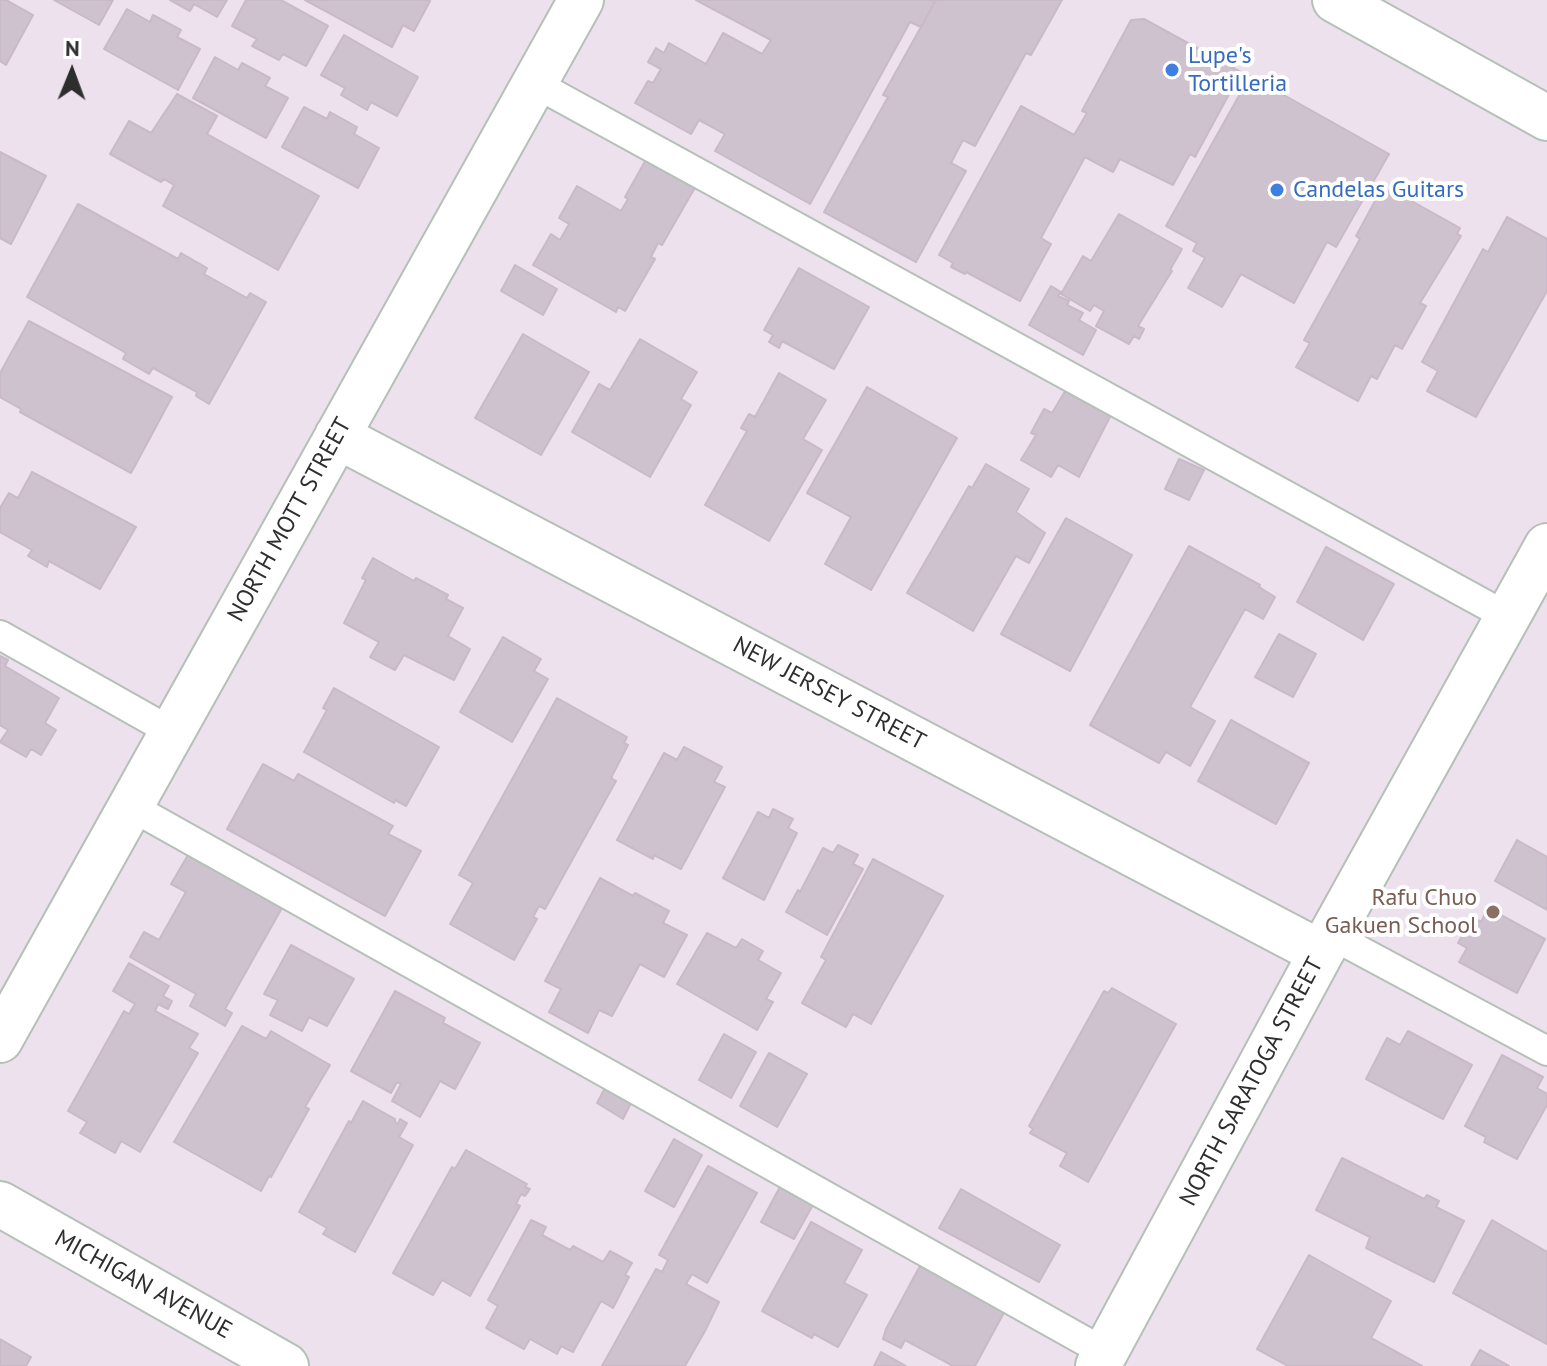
<!DOCTYPE html>
<html>
<head>
<meta charset="utf-8">
<style>
	body { margin:0 }
	#map { position:relative; width:1547px; height:1366px; overflow:hidden; background:#eee1ee; font-family:"PT Sans",sans-serif }
	canvas { display:block }
	.north { position:absolute; left:32px; top:32px; width:80px; height:80px; -webkit-text-stroke:6px #fff; paint-order:stroke; rotate:1deg; font-size:22px; font-weight:700; line-height:32px; text-align:center; color:#2e2e2e }
	.north::after { content:''; display:block; margin:auto; width:28px; height:36px; background:#2e2e2e; clip-path:polygon(50% 0,100% 100%,50% 72%,0 100%) }
</style>
</head>
<body>
<div id="map">
<canvas width="1547" height="1366"></canvas>
<div class="north">N</div>
</div>
<script>
const c = document.querySelector('canvas').getContext('2d');
c.lineJoin = 'round';
function fill(path, color) {
  c.fillStyle = color;
  c.fill(path, 'evenodd');
}
function stroke(path, color, width, dash) {
  c.strokeStyle = color;
  c.lineWidth = width;
  c.lineCap = dash ? 'butt' : 'round';
  c.setLineDash(dash || []);
  c.stroke(path);
}
function drawText(font, color, halo, rows, align = 'center') {
  c.font = font + ' "PT Sans",sans-serif';
  c.lineWidth = 8;
  c.setLineDash([]);
  c.textBaseline = 'middle';
  c.strokeStyle = halo;
  c.fillStyle = color;
  for (const [text, x, y, turn = 0] of rows) {
    c.save();
    c.translate(x, y);
    c.rotate((+turn || 0) * Math.PI / 180);
    c.textAlign = isNaN(turn) ? turn : align;
    if (halo) c.strokeText(text, 0, 0);
    c.fillText(text, 0, 0);
    c.restore();
  }
}
const building = new Path2D(`
	M 0,0 L 6,0 L 33,15 L 6,65 L 0,61 Z
	M 54,0 L 113,0 L 99,25 Z
	M 170,0 L 227,0 L 217,17 L 194,4 L 190,11 Z
	M 246,0 L 281,0 L 328,26 L 306,66 L 283,54 L 279,60 L 252,46 L 257,39 L 232,26 Z
	M 305,0 L 427,0 L 430,1 L 414,31 L 403,25 L 392,47 Z
	M 696,0 L 936,0 L 921,27 L 910,22 L 810,204 L 715,151 L 725,134 L 699,120 L 691,134 L 635,103 L 648,81 L 653,83 L 661,69 L 648,62 L 656,48 L 664,53 L 669,43 L 706,64 L 723,33 L 762,54 L 771,40 Z
	M 936,0 L 1062,0 L 1031,55 L 1026,53 L 975,146 L 963,140 L 951,163 L 966,171 L 916,262 L 824,212 L 888,97 L 883,95 Z
	M 127,9 L 150,22 L 153,15 L 181,30 L 177,37 L 200,49 L 178,90 L 104,49 Z
	M 1144,19 L 1241,72 L 1195,157 L 1190,154 L 1173,185 L 1120,159 L 1113,172 L 1085,157 L 1041,238 L 1051,244 L 1020,301 L 966,272 L 965,274 L 951,267 L 953,263 L 939,255 L 1021,106 L 1074,135 L 1087,113 L 1082,111 L 1131,20 Z
	M 344,35 L 418,77 L 397,116 L 371,102 L 367,110 L 341,95 L 345,88 L 321,75 Z
	M 215,57 L 238,70 L 242,63 L 270,78 L 265,86 L 288,98 L 266,138 L 193,98 Z
	M 1250,76 L 1389,154 L 1336,247 L 1327,242 L 1294,303 L 1241,274 L 1222,307 L 1188,288 L 1205,258 L 1193,251 L 1197,243 L 1166,226 Z
	M 177,94 L 217,116 L 207,134 L 319,196 L 278,270 L 163,206 L 174,185 L 164,179 L 161,182 L 110,154 L 129,121 L 151,133 Z
	M 304,107 L 327,119 L 330,112 L 357,127 L 354,134 L 379,148 L 358,188 L 282,147 Z
	M 0,152 L 46,176 L 11,244 L 0,238 Z
	M 648,156 L 697,184 L 662,245 L 658,243 L 651,257 L 655,259 L 625,311 L 618,307 L 616,312 L 533,265 L 551,234 L 560,240 L 569,224 L 559,218 L 577,186 L 621,211 L 628,199 L 625,197 Z
	M 1390,189 L 1460,228 L 1457,234 L 1461,236 L 1420,303 L 1426,306 L 1402,349 L 1395,345 L 1377,379 L 1371,376 L 1358,401 L 1296,367 L 1310,343 L 1304,340 L 1360,239 L 1356,236 L 1381,190 L 1388,194 Z
	M 78,204 L 178,259 L 181,253 L 207,268 L 204,274 L 247,298 L 250,293 L 266,302 L 209,404 L 196,396 L 197,392 L 153,368 L 149,374 L 123,359 L 126,353 L 27,297 Z
	M 1119,214 L 1182,249 L 1170,270 L 1172,271 L 1138,326 L 1144,329 L 1139,339 L 1134,336 L 1129,344 L 1096,326 L 1104,311 L 1094,305 L 1090,311 L 1061,294 L 1083,256 L 1091,261 Z
	M 1507,217 L 1547,239 L 1547,291 L 1476,417 L 1427,391 L 1438,371 L 1422,362 L 1483,249 L 1488,252 Z
	M 515,265 L 557,289 L 543,315 L 501,291 Z
	M 799,268 L 869,307 L 834,369 L 782,341 L 779,348 L 769,342 L 773,335 L 764,330 Z
	M 1051,286 L 1061,292 L 1058,296 L 1069,301 L 1067,305 L 1083,313 L 1079,320 L 1096,330 L 1083,355 L 1029,325 Z
	M 29,321 L 172,397 L 131,473 L 20,412 L 21,409 L 0,397 L 0,373 Z
	M 523,334 L 589,372 L 541,455 L 475,418 Z
	M 640,339 L 697,372 L 681,399 L 691,405 L 650,477 L 572,432 L 599,384 L 610,390 Z
	M 779,373 L 826,400 L 803,439 L 822,450 L 769,541 L 705,505 L 747,431 L 741,428 L 749,414 L 755,417 Z
	M 867,387 L 957,438 L 871,590 L 825,564 L 851,517 L 807,493 Z
	M 1067,388 L 1112,413 L 1079,477 L 1058,465 L 1051,477 L 1021,460 L 1036,435 L 1031,433 L 1044,409 L 1052,413 Z
	M 1179,459 L 1204,470 L 1189,500 L 1165,489 Z
	M 986,464 L 1029,489 L 1016,512 L 1045,533 L 1029,563 L 1016,556 L 973,631 L 907,593 L 969,486 L 972,488 Z
	M 32,472 L 136,527 L 100,589 L 49,561 L 47,567 L 28,556 L 32,550 L 0,532 L 0,508 L 9,493 L 18,498 Z
	M 1066,518 L 1132,555 L 1070,671 L 1001,634 Z
	M 1189,546 L 1260,585 L 1259,587 L 1275,597 L 1263,619 L 1245,609 L 1190,707 L 1215,721 L 1190,766 L 1166,752 L 1159,763 L 1090,725 Z
	M 1326,547 L 1394,584 L 1363,640 L 1297,602 Z
	M 373,558 L 414,581 L 416,578 L 448,595 L 446,599 L 463,608 L 448,636 L 470,649 L 454,680 L 404,655 L 395,670 L 370,657 L 379,642 L 344,623 L 366,580 L 362,578 Z
	M 1279,634 L 1316,654 L 1293,697 L 1255,677 Z
	M 503,637 L 541,659 L 534,671 L 548,679 L 512,742 L 460,712 Z
	M 0,656 L 8,660 L 5,666 L 59,698 L 45,723 L 56,730 L 41,755 L 31,749 L 26,757 L 0,742 L 8,730 L 0,725 Z
	M 334,688 L 439,747 L 406,806 L 395,800 L 394,803 L 304,752 L 327,710 L 323,708 Z
	M 557,698 L 627,737 L 624,743 L 628,745 L 611,778 L 616,781 L 545,909 L 539,906 L 533,917 L 537,919 L 514,960 L 450,924 L 473,883 L 459,875 Z
	M 1231,720 L 1309,763 L 1276,824 L 1198,781 Z
	M 684,747 L 722,767 L 714,782 L 725,787 L 681,869 L 654,855 L 653,859 L 617,840 L 664,753 L 677,760 Z
	M 263,764 L 294,781 L 298,774 L 393,826 L 388,834 L 421,851 L 385,916 L 227,829 Z
	M 773,809 L 793,819 L 788,828 L 797,833 L 764,900 L 723,878 L 758,812 L 769,818 Z
	M 1517,840 L 1547,857 L 1547,910 L 1495,881 Z
	M 838,845 L 858,855 L 853,864 L 863,869 L 827,935 L 786,912 L 798,890 L 800,892 L 823,848 L 833,853 Z
	M 188,855 L 282,908 L 225,1009 L 232,1013 L 225,1026 L 190,1006 L 196,994 L 130,957 L 144,932 L 159,940 L 186,892 L 171,884 Z
	M 873,859 L 943,896 L 871,1024 L 853,1014 L 846,1027 L 802,1003 L 826,960 L 821,957 Z
	M 600,878 L 633,896 L 635,893 L 669,911 L 663,923 L 687,935 L 664,977 L 640,964 L 612,1016 L 599,1010 L 588,1033 L 549,1012 L 561,989 L 545,981 Z
	M 1488,908 L 1545,939 L 1517,993 L 1459,962 L 1467,948 L 1458,943 L 1473,917 L 1481,922 Z
	M 707,933 L 736,948 L 742,939 L 763,951 L 758,960 L 781,973 L 766,999 L 773,1002 L 757,1030 L 677,984 Z
	M 291,945 L 354,979 L 327,1026 L 309,1017 L 302,1031 L 270,1015 L 278,1000 L 264,994 Z
	M 129,963 L 169,986 L 163,996 L 172,1001 L 168,1009 L 158,1004 L 155,1011 L 198,1034 L 189,1048 L 198,1053 L 140,1152 L 121,1141 L 115,1153 L 80,1133 L 87,1122 L 68,1111 L 124,1011 L 129,1014 L 135,1004 L 113,991 Z
	M 1112,988 L 1176,1024 L 1088,1182 L 1060,1166 L 1067,1153 L 1030,1133 L 1033,1129 L 1029,1126 L 1104,991 L 1108,993 Z
	M 395,991 L 445,1018 L 443,1023 L 480,1043 L 455,1089 L 440,1081 L 420,1117 L 392,1101 L 401,1084 L 397,1082 L 391,1093 L 351,1071 Z
	M 242,1026 L 266,1039 L 271,1031 L 330,1065 L 305,1107 L 309,1109 L 271,1177 L 269,1176 L 261,1191 L 174,1142 Z
	M 1408,1031 L 1472,1065 L 1443,1119 L 1366,1079 L 1387,1038 L 1400,1045 Z
	M 724,1034 L 756,1052 L 731,1098 L 699,1080 Z
	M 769,1053 L 807,1074 L 777,1127 L 740,1106 Z
	M 1502,1055 L 1543,1077 L 1537,1088 L 1547,1094 L 1547,1105 L 1517,1159 L 1484,1142 L 1486,1137 L 1465,1126 Z
	M 606,1086 L 632,1101 L 623,1119 L 597,1103 Z
	M 363,1101 L 395,1119 L 395,1122 L 398,1124 L 400,1119 L 407,1123 L 399,1137 L 413,1145 L 355,1252 L 323,1234 L 327,1228 L 299,1212 L 349,1121 L 351,1123 Z
	M 674,1139 L 702,1155 L 674,1207 L 645,1191 Z
	M 466,1150 L 527,1184 L 525,1187 L 530,1189 L 525,1196 L 521,1194 L 516,1204 L 520,1206 L 470,1296 L 442,1280 L 433,1295 L 393,1273 L 452,1167 L 455,1169 Z
	M 1342,1158 L 1424,1199 L 1427,1195 L 1439,1201 L 1436,1207 L 1464,1221 L 1434,1282 L 1366,1248 L 1370,1237 L 1316,1210 Z
	M 708,1166 L 757,1193 L 707,1283 L 692,1274 L 686,1284 L 719,1302 L 705,1331 L 685,1366 L 602,1366 L 656,1269 L 662,1272 L 668,1260 L 659,1255 Z
	M 781,1185 L 814,1203 L 794,1239 L 761,1222 Z
	M 961,1189 L 1060,1245 L 1039,1282 L 939,1228 Z
	M 531,1220 L 546,1227 L 542,1235 L 570,1250 L 573,1246 L 603,1262 L 610,1251 L 632,1263 L 625,1275 L 629,1277 L 613,1308 L 601,1301 L 573,1352 L 561,1346 L 557,1354 L 530,1339 L 524,1349 L 486,1328 L 498,1306 L 488,1300 Z
	M 1492,1220 L 1547,1252 L 1547,1344 L 1453,1293 Z
	M 811,1222 L 862,1250 L 844,1283 L 867,1295 L 838,1347 L 814,1334 L 812,1338 L 762,1311 Z
	M 1309,1255 L 1391,1301 L 1371,1338 L 1422,1366 L 1288,1366 L 1257,1349 Z
	M 921,1264 L 1006,1309 L 975,1366 L 953,1366 L 905,1340 L 901,1348 L 883,1339 L 886,1329 Z
	M 0,1339 L 31,1357 L 26,1366 L 0,1366 Z
	M 1480,1350 L 1509,1366 L 1471,1366 Z
	M 881,1352 L 906,1366 L 874,1366 Z`);
fill(building, '#cec2ce');
stroke(building, '#cabac9', 2);
const lane = new Path2D(`
	M 534,83 L 1508,617
	M 0,635 L 172,732
	M 130,806 L 1106,1353
	M 1331,935 L 1547,1051`);
const street = new Path2D(`
	M 337,436 L 1321,953
	M 0,1040 L 581,0
	M 0,1204 L 286,1366
	M 1098,1366 L 1321,953 L 1547,546`);
const secondary = new Path2D(`
	M 1335,0 L 1547,118`);
stroke(lane, '#b4c0b8', 32);
stroke(street, '#b4c0b8', 48);
stroke(secondary, '#b4c0b8', 48);
stroke(lane, '#fff', 28);
stroke(street, '#fff', 44);
stroke(secondary, '#fff', 44);
for (const [x, y, r, color] of [
	[1172,70,8,"#3f7fe0"],
	[1277,190,8,"#3f7fe0"],
	[1493,912,8,"#8d6e63"]
]) {
  const dot = new Path2D();
  dot.arc(x, y, r, 0, 2 * Math.PI);
  c.fillStyle = color;
  c.fill(dot);
  stroke(dot, '#fff', 3);
}
drawText('24px', '#366cbe', '#fff', [
	["Lupe's",1188,56],
	["Tortilleria",1188,84],
	["Candelas Guitars",1293,190]
], 'left');
drawText('24px', '#2e2e2e', '#fff', [
	["NORTH MOTT STREET",290,520,-61],
	["NEW JERSEY STREET",829,694,28],
	["NORTH SARATOGA STREET",1252,1082,-62],
	["MICHIGAN AVENUE",143,1285,29]
]);
drawText('24px', '#785e54', '#fff', [
	["Rafu Chuo",1477,898],
	["Gakuen School",1477,926]
], 'right');
</script>
</body>
</html>
